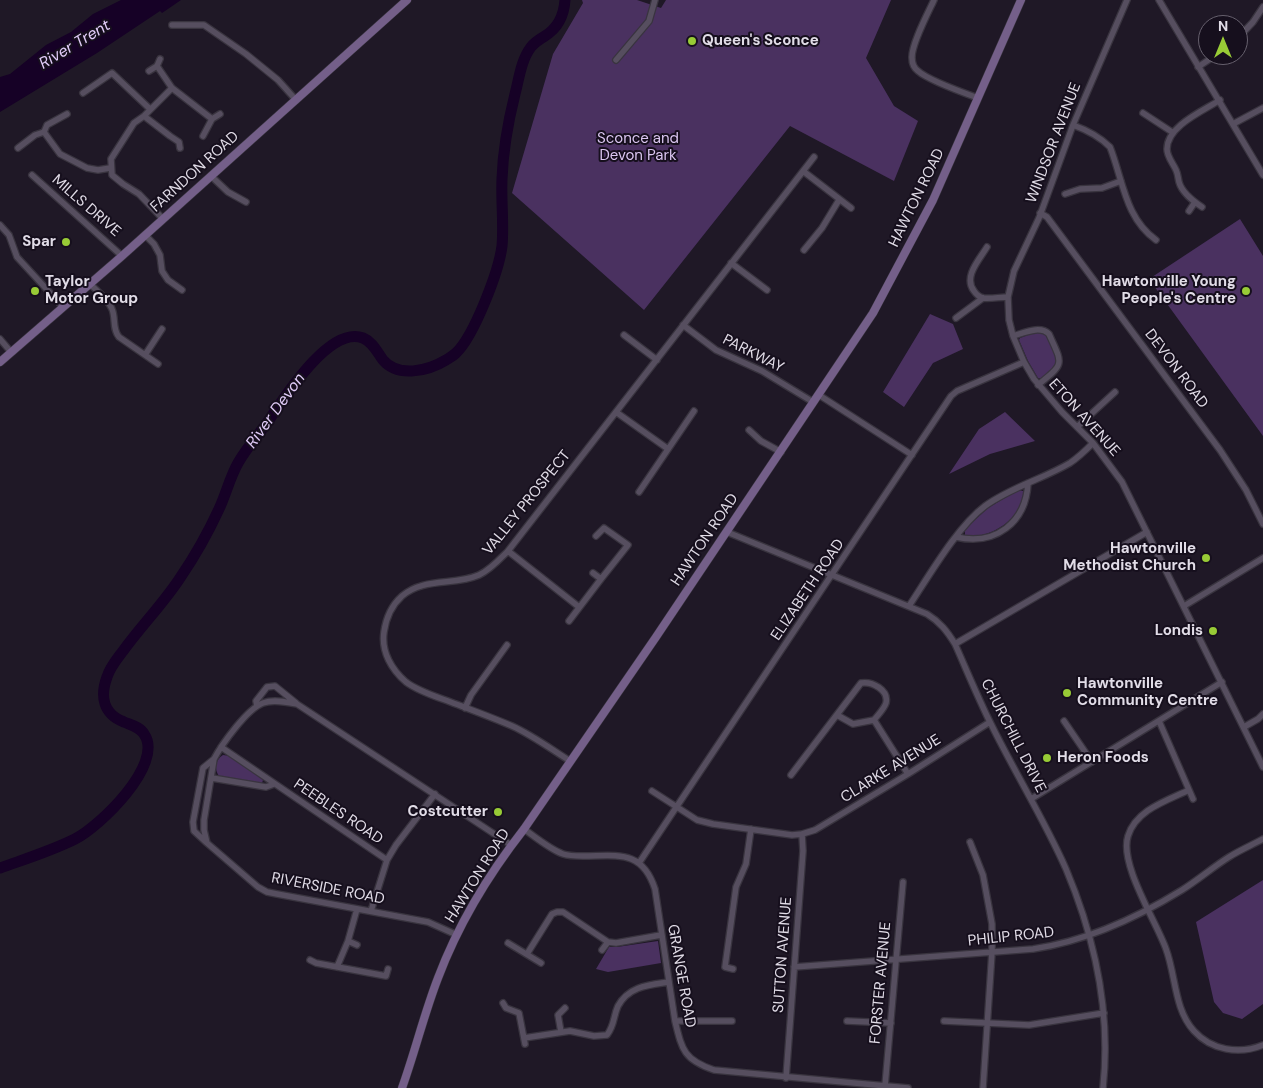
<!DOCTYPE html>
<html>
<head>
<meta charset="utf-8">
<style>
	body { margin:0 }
	#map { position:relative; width:1263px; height:1088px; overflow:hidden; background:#1f1826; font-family:"DM Sans",sans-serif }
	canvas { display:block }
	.north { position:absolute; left:1198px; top:15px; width:50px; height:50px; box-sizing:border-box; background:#160f1d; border:1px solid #67616e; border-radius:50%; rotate:0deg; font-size:14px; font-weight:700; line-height:20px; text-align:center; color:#e1dce7 }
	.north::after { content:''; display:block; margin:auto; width:18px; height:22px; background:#98cb36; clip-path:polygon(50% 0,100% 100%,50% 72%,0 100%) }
</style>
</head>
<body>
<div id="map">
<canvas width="1263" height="1088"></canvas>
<div class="north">N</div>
</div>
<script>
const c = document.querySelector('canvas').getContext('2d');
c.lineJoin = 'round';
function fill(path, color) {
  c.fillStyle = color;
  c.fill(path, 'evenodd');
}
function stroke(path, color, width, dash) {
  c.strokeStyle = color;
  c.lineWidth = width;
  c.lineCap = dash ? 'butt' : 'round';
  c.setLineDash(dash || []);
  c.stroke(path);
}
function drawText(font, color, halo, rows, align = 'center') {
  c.font = font + ' "DM Sans",sans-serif';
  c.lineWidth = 4;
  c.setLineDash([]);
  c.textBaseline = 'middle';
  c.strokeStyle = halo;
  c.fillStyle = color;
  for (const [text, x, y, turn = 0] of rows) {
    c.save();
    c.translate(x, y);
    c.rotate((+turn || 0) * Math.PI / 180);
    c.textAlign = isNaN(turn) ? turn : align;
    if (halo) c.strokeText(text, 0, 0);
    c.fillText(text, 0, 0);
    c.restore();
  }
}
fill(new Path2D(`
	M 582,0 L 637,0 L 661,8 L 666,0 L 891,0 L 866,58 L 894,106 L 918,121 L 894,181 L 790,126 L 644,310 L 512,193 L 553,54 L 583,3 Z
	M 1240,219 L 1263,256 L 1263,436 L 1149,279 Z
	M 930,314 L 953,324 L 963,349 L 933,363 L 904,407 L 883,392 Z
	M 1038,331 L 1045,334 L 1057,357 L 1056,365 L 1042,379 L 1038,378 L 1028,361 L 1019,340 L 1020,338 Z
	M 1005,412 L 1035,441 L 990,454 L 949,474 L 979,429 Z
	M 1018,490 L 1023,491 C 1025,517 989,541 965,535 L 965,529 L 988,508 Z
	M 223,755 L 230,756 L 261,778 L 263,780 L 262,783 L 219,776 C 214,769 215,760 223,755 Z
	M 1263,880 L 1263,1004 L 1242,1019 L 1223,1013 L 1214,1002 L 1196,922 Z
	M 658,941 L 661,963 L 608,972 L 596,969 L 609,947 L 617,947 Z`), '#4a3160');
fill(new Path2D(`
	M 121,0 L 181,0 L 165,11 L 162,13 L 160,11 L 97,53 L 0,112 L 0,77 L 10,74 L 46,45 L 71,32 L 93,14 Z`), '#160126');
stroke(new Path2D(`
	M 0,868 C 25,859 51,851 75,839 C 99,827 165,764 144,734 C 140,727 131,725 124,722 C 103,714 100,696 107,677 C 110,667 117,659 123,651 C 141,626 163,604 180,578 C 195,556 208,533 219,509 C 226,494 230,477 238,463 C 246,449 257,436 267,423 C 283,400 329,325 363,338 C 373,342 377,352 383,360 C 398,378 428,371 446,360 C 449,358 453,356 456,353 C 474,336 499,271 502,246 C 504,224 501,201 502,179 C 503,150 508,122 515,94 C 519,79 521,60 531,47 C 534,43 540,39 545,36 C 558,28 564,15 565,0`), '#160126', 11);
const street = new Path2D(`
	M 934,0 C 928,13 911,45 912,58 C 912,63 914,68 918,71 C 928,80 964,93 978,98
	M 1127,0 L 1073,125 L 1039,218 L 1014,271 L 1008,297 L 1009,320 L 1013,336 L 1024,362 L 1034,379 L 1062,412 L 1093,443 L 1122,482 L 1263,767
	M 1159,0 L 1263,175
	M 172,25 L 204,25 L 246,54 L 278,80 L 296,100
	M 1238,38 L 1253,22 L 1263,7
	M 160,59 L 157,66 L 172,88 L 212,119 L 220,114
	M 616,60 L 649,21 L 655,0
	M 1198,67 L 1216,55
	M 149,71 L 157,66
	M 83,93 L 112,73 L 150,109
	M 1143,113 L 1172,132
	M 144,116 L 170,136 L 179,142 L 180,148
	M 1233,124 L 1263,108
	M 1073,125 C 1087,130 1099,136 1110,147 C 1123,180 1125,218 1156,240
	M 44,132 L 47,125 L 67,114
	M 203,136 L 212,119
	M 18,148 L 35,135 L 44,132 L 60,154 L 87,168 L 98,170 L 110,168
	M 803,171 L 851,208
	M 32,175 L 122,256
	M 211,176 L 228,192 L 246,202
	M 1065,194 L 1080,189 L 1102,188 L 1121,181
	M 1202,207 C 1193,201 1182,193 1179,182 C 1178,178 1178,174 1176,170 C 1173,163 1167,157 1167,149 C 1167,126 1203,111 1220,100
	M 1189,211 L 1195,202
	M 1040,213 L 1047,217 L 1220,450 L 1246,490 L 1263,524
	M 163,219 L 139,194 L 123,184 L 112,175 L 111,159 L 134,123 L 144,116 L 172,88
	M 0,225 L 9,235 L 17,257 L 63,307
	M 145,235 L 154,244 L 160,255 L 162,271 L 168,280 L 182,290
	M 987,247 C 979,260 963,277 974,291 C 976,294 979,297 983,298 C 991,299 1000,297 1008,297
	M 804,250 L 822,228 L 839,200
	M 731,263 L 767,290
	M 90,284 C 97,291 108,299 112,309 C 116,318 112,329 119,337 L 158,364
	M 956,318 L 983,298
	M 683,325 L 716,350 L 762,371 L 813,402
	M 624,335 L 657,360
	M 1013,336 C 1024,333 1040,325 1049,334 C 1063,365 1065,363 1038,385
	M 0,339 L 11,352
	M 145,355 L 162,329
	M 819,395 L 912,455
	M 616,412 L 668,449
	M 1077,427 L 1115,392
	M 749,430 L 761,441 L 781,452
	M 639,492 L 694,411
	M 727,532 L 927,614 C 940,622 947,631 955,644 C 967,671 978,698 991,724 C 1015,773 1044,819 1066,869 C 1095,938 1111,1013 1103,1088
	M 596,536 L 604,528 L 628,545 L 601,579
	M 956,537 C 995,546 1026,523 1028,483
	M 508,551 L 579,607
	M 909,606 C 929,576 957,527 985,506 C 1011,487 1043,479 1070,463 C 1079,457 1086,450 1093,443
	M 1184,606 L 1263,558
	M 569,621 L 601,579 L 593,573
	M 955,644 L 1147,532
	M 257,706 L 256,701 L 267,687 L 275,686 L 296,703
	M 465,708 L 471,695 L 507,645
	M 837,715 L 853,724 L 874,720
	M 1064,721 L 1092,762
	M 1159,721 L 1193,799
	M 1244,727 L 1258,719 L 1263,714
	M 221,747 L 387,860
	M 570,761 C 551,749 532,735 512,726 C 491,717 469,709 448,701 C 434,696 418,691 406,682 C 392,670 381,652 384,632 C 386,618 392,605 402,596 C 424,577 454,586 479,575 C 490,570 499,560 508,551 L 814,157
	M 791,775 L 861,683 C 872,681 889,690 886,703 C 884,709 878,715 874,720 L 908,774
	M 212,778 L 266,787 L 274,784
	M 1189,790 C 1166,801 1136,810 1128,836 C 1119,864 1156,921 1166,949 C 1176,976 1174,1009 1194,1031 C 1211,1050 1239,1055 1263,1045
	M 652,791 L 697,820 L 713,824 L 792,835 L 802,834 L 815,830 L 908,774 L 990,722
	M 1031,799 L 1222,682
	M 524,829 C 535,837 551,850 563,854 C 569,856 576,856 583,856 C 617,856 642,849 655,889 L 675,1021 C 682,1050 684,1060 714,1070 L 908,1088
	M 970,842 L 983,875 L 992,924 L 992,952 L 983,1088
	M 207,843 L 194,831 L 193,822 L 203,768 L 214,759
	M 639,863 L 951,396 L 957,391 L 1024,362
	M 371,911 L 387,860 L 396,845 L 435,794
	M 457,935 L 428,922 L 277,894 L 267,892 L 258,887 L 207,843 L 204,830 L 204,820 L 214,759 C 222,744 247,709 263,703 C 273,699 287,702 297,704 L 511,845
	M 348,941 L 357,945
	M 508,943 L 541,963
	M 602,950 L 608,942
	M 527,954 L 552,914 L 557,912 L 563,912 L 608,942 L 616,943 L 661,935
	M 310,960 L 316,963 L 386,976 L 388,969
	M 337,967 L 348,941 L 357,909
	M 794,967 L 1033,949 C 1087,941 1135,919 1182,890 C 1198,880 1213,867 1229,857 C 1240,850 1252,845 1263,839
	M 733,969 L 725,967 L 736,887 L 746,864 L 751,829
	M 503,1003 L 506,1008 L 519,1013 L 525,1044
	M 675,1021 L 732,1021
	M 847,1021 L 891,1023
	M 944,1021 L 1029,1025 L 1104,1013
	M 561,1032 L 558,1015 L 565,1008
	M 524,1038 L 570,1031 L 594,1036 L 607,1035 C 615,1024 613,1017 618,1006 C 629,986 649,985 669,982
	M 786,1078 L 803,851 L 802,834
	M 885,1086 L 903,882`);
const secondary = new Path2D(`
	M 0,362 L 122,256 L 407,0
	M 402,1088 C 415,1052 424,1014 438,978 C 458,925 488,875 524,829 L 656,637 L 873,313 L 933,200 L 1021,0`);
stroke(street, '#39343f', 8);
stroke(secondary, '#39343f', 9);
stroke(street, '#564e5f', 5.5);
stroke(secondary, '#745f89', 8);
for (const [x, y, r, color] of [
	[692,41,5,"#98cb36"],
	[66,242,5,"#98cb36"],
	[35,291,5,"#98cb36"],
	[1246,291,5,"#98cb36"],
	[1206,558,5,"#98cb36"],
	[1213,631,5,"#98cb36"],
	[1067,693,5,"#98cb36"],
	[1047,758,5,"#98cb36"],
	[498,812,5,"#98cb36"]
]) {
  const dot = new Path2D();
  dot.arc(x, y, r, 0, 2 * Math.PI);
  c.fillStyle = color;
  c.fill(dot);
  stroke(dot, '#160f1d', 2);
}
drawText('bold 15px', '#e1dce7', '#160f1d', [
	["Queen's Sconce",702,41,"left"],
	["Spar",56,242],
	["Taylor",45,282,"left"],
	["Motor Group",45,299,"left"],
	["Hawtonville Young",1236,282],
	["People's Centre",1236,299],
	["Hawtonville",1196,549],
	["Methodist Church",1196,566],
	["Londis",1203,631],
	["Hawtonville",1077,684,"left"],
	["Community Centre",1077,701,"left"],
	["Heron Foods",1057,758,"left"],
	["Costcutter",488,812]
], 'right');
drawText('15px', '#dbc6f1', '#160f1d', [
	["Sconce and",638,139],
	["Devon Park",638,156]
]);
drawText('15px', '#e1dce7', '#160f1d', [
	["WINDSOR AVENUE",1054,143,-69],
	["FARNDON ROAD",195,172,-42],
	["HAWTON ROAD",917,198,-64],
	["MILLS DRIVE",86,206,41],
	["PARKWAY",753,354,27],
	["DEVON ROAD",1176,369,53],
	["ETON AVENUE",1084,418,48],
	["VALLEY PROSPECT",527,503,-51],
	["HAWTON ROAD",705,540,-56],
	["ELIZABETH ROAD",808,590,-56],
	["CHURCHILL DRIVE",1013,736,63],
	["CLARKE AVENUE",891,769,-32],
	["PEEBLES ROAD",338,812,34],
	["HAWTON ROAD",478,876,-58],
	["RIVERSIDE ROAD",328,889,11],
	["PHILIP ROAD",1011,937,-6],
	["SUTTON AVENUE",783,955,-86],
	["GRANGE ROAD",681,976,80],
	["FORSTER AVENUE",881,983,-85]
]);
drawText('italic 16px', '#e1ccf8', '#160f1d', [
	["River Trent",75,45,-31],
	["River Devon",276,411,-54]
]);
</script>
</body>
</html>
